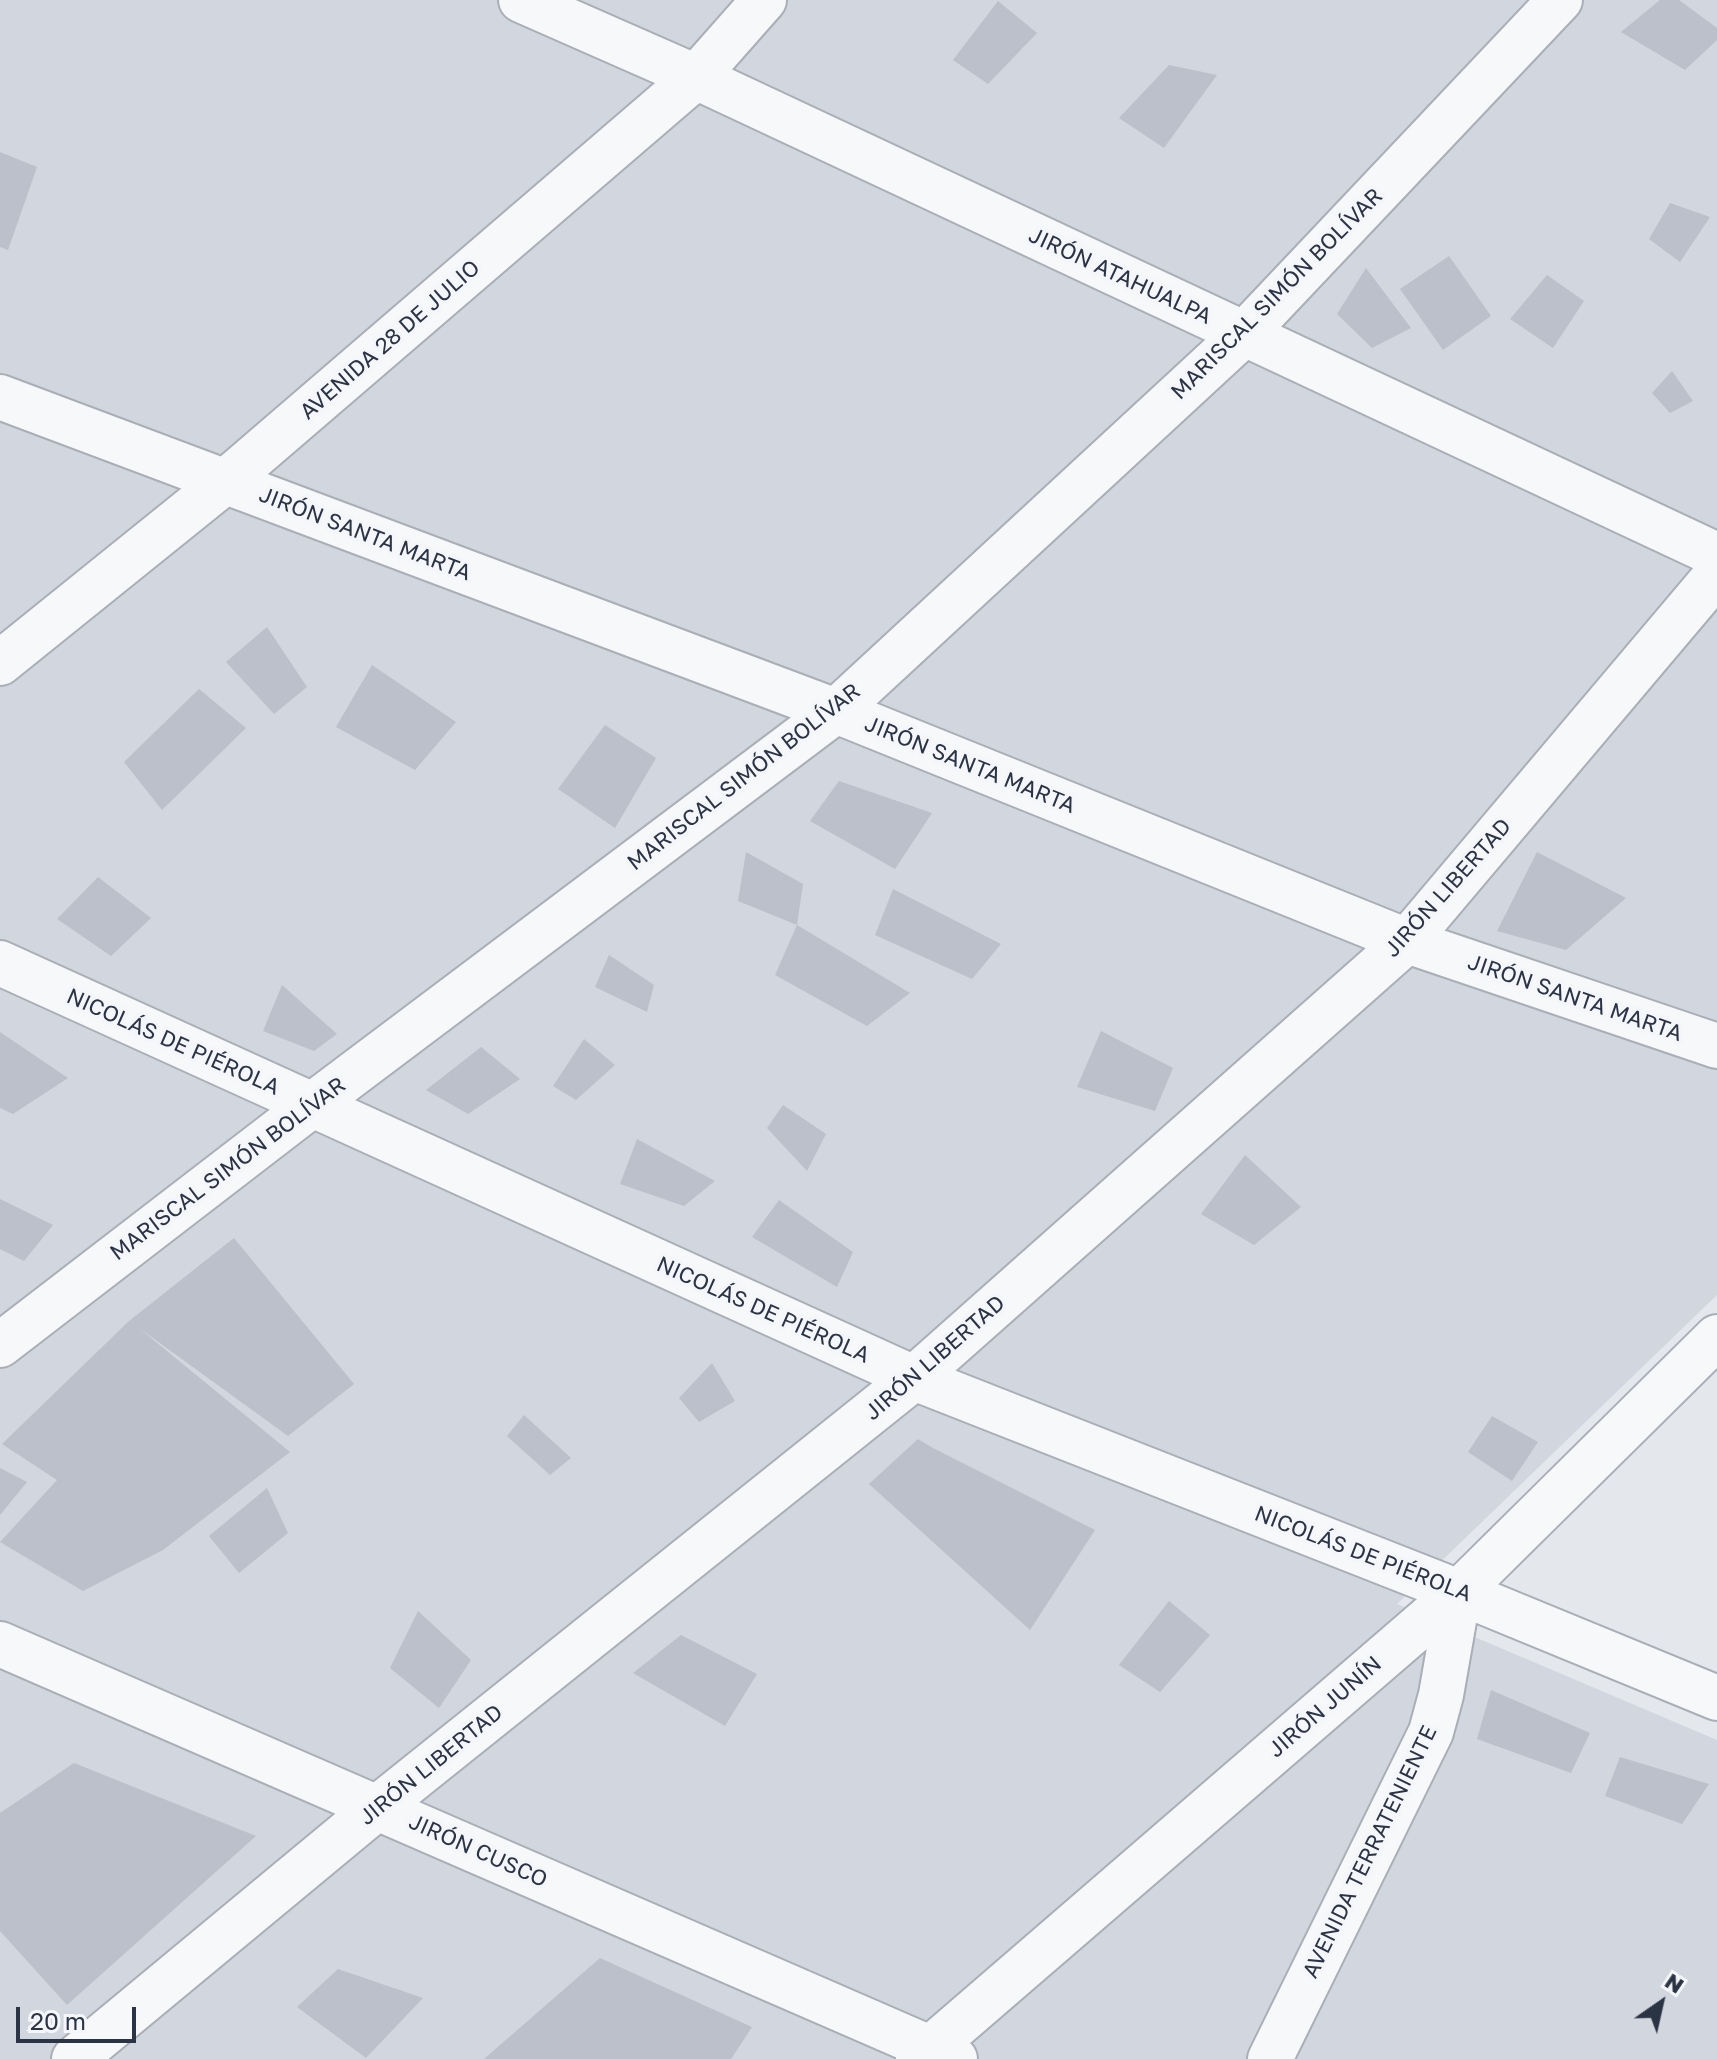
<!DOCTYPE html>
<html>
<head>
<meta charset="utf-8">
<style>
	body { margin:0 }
	#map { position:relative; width:1717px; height:2059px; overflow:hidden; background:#e4e7ec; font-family:"Golos Text",sans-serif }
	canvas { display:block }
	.north { position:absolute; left:1621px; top:1963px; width:80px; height:80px; -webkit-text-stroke:6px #f4f6f9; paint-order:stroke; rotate:34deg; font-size:22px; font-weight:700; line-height:32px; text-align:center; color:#2b3445 }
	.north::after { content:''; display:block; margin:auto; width:28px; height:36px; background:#2b3445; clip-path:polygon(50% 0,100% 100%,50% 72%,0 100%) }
	.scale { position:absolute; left:16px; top:2007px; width:120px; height:36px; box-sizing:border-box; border:4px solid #2b3445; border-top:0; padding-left:10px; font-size:24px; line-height:28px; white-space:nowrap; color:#2b3445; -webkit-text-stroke:6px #f4f6f9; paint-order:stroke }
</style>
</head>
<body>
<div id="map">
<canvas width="1717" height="2059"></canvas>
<div class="north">N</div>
<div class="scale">20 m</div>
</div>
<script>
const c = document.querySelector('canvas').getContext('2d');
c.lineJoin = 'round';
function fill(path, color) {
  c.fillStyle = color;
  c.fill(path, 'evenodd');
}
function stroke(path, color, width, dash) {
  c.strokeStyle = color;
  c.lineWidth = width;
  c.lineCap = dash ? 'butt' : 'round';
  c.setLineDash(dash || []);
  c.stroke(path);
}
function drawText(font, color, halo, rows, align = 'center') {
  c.font = font + ' "Golos Text",sans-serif';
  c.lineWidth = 8;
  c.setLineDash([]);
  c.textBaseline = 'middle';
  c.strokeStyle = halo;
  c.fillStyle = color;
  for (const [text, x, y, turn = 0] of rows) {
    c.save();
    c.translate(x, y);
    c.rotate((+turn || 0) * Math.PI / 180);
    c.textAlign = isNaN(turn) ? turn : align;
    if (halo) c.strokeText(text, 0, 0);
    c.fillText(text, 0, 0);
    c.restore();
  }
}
fill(new Path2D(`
	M 0,0 L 1717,0 L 1717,1295 L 1397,1604 L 1717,1740 L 1717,2059 L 0,2059 Z`), '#d2d6de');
fill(new Path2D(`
	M 1660,0 L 1679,0 L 1717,28 L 1717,40 L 1685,70 L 1621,32 Z
	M 998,1 L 1037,33 L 988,84 L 953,60 Z
	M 1169,65 L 1217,75 L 1164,148 L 1119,118 Z
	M 0,152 L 37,167 L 8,250 L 0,247 Z
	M 1670,203 L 1710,217 L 1680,262 L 1649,239 Z
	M 1449,256 L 1491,316 L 1443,350 L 1400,289 Z
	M 1366,268 L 1411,328 L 1372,348 L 1337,314 Z
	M 1547,275 L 1584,301 L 1553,348 L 1510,319 Z
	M 1672,371 L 1693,401 L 1670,413 L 1652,393 Z
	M 267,627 L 307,687 L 274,714 L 226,662 Z
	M 372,665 L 456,722 L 415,770 L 336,727 Z
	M 199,689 L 246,728 L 162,810 L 124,762 Z
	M 605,725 L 656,758 L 615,828 L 558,789 Z
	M 839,781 L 932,813 L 895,869 L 810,821 Z
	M 746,852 L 803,884 L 797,925 L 910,993 L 867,1026 L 775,975 L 797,925 L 738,901 Z
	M 1537,852 L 1626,898 L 1566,950 L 1497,931 Z
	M 98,877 L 151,918 L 111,956 L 57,919 Z
	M 893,889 L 1001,944 L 972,979 L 875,935 Z
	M 609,955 L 654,985 L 647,1012 L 595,987 Z
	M 282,985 L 337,1034 L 314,1051 L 263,1031 Z
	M 1101,1031 L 1173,1068 L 1155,1111 L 1077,1087 Z
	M 0,1032 L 68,1078 L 13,1114 L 0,1108 Z
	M 584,1039 L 615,1065 L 576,1100 L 553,1086 Z
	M 481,1047 L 520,1079 L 468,1114 L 426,1090 Z
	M 783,1105 L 826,1134 L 807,1171 L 767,1128 Z
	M 637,1139 L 715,1181 L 684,1206 L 620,1184 Z
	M 1245,1155 L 1301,1207 L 1254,1245 L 1201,1214 Z
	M 0,1199 L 53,1225 L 24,1261 L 0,1249 Z
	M 779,1200 L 853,1252 L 837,1287 L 752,1237 Z
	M 234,1238 L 354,1384 L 288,1436 L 139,1328 L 290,1452 L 163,1550 L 83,1591 L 0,1542 L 57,1480 L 2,1444 L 129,1321 Z
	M 712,1363 L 735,1401 L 699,1422 L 679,1398 Z
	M 524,1415 L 571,1458 L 550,1475 L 507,1436 Z
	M 1492,1416 L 1538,1442 L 1512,1481 L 1468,1452 Z
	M 918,1439 L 933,1448 L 1095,1530 L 1030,1630 L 869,1484 Z
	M 0,1468 L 27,1482 L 0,1515 Z
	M 267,1488 L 288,1533 L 239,1573 L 209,1536 Z
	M 1169,1601 L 1210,1635 L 1160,1692 L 1119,1665 Z
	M 418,1611 L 471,1660 L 439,1708 L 390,1668 Z
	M 681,1635 L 757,1674 L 725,1726 L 633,1673 Z
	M 1491,1690 L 1590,1733 L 1571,1773 L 1477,1739 Z
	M 1620,1757 L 1709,1784 L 1682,1824 L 1605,1796 Z
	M 74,1763 L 256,1836 L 67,2005 L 0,1931 L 0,1813 Z
	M 600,1958 L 752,2027 L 731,2059 L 484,2059 Z
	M 338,1969 L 423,1998 L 366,2058 L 297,2007 Z`), '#bbc0ca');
const minor = new Path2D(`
	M 521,0 L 696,77 L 1717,555
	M 0,397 L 836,711 L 1407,941 L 1717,1046
	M 0,663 L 226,481 L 696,77 L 764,0
	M 0,963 L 914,1378 L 1459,1592 L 1717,1698
	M 0,1345 L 312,1105 L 836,711 L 1244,334 L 1560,0
	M 0,1644 L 955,2059
	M 74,2059 L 378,1807 L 914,1378 L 1407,941 L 1717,574
	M 918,2059 L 1459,1592 L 1717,1337
	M 1270,2059 L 1431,1732 L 1441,1695 L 1459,1592`);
stroke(minor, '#a9aeb7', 48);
stroke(minor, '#f7f8fa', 44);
drawText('22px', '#2b3445', '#f4f6f9', [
	["JIRÓN ATAHUALPA",1120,276,25],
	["MARISCAL SIMÓN BOLÍVAR",1277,294,-45],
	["AVENIDA 28 DE JULIO",390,340,-41],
	["JIRÓN SANTA MARTA",365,534,21],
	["JIRÓN SANTA MARTA",970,765,22],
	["MARISCAL SIMÓN BOLÍVAR",744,777,-38],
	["JIRÓN LIBERTAD",1448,888,-48],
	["JIRÓN SANTA MARTA",1575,998,19],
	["NICOLÁS DE PIÉROLA",173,1042,24],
	["MARISCAL SIMÓN BOLÍVAR",228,1169,-37],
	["NICOLÁS DE PIÉROLA",763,1310,24],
	["JIRÓN LIBERTAD",935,1358,-41],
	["NICOLÁS DE PIÉROLA",1363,1554,21],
	["JIRÓN JUNÍN",1325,1707,-41],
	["JIRÓN LIBERTAD",431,1765,-39],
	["JIRÓN CUSCO",478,1851,24],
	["AVENIDA TERRATENIENTE",1370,1852,-64]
]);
</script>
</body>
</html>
